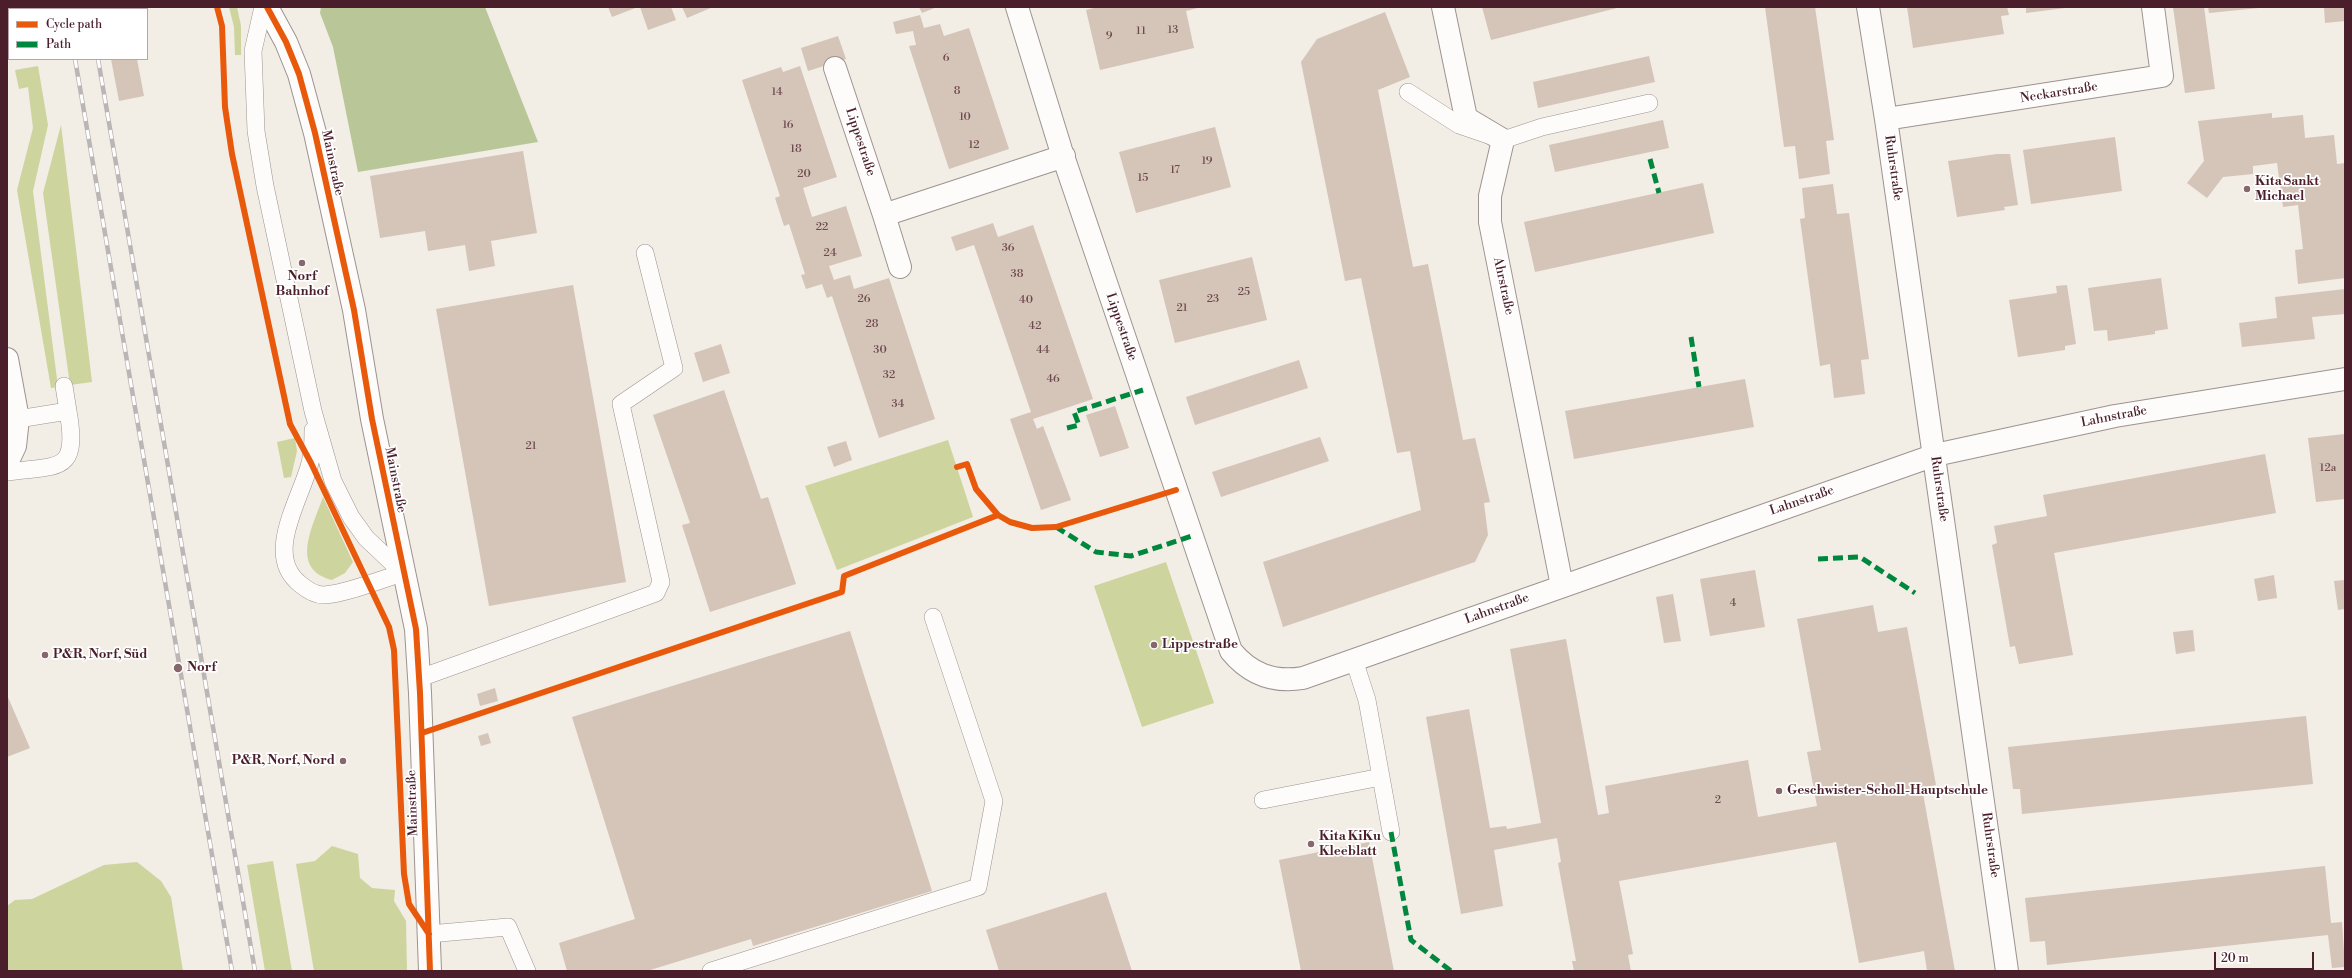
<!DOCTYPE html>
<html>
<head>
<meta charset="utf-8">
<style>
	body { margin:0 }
	#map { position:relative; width:2352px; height:978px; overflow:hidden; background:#f2ede5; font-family:"Libre Bodoni",serif }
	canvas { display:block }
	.frame { position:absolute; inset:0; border:8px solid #4a1f2b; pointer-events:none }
	.legend { position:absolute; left:8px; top:8px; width:140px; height:52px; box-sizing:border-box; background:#fff; border:1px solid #b7a5aa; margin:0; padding:5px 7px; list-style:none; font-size:12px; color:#4a1f2b }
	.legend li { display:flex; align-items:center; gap:8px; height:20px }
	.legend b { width:20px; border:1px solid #b7a5aa }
	.scale { position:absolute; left:2214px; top:952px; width:100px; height:18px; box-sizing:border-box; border:2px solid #4a1f2b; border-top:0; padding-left:5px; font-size:12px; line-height:14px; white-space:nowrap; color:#4a1f2b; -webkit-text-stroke:3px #fff; paint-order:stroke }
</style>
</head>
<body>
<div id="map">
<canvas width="2352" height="978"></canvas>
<div class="frame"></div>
<ul class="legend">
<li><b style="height:5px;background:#e8590c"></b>Cycle path</li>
<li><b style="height:5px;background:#00873e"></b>Path</li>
</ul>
<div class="scale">20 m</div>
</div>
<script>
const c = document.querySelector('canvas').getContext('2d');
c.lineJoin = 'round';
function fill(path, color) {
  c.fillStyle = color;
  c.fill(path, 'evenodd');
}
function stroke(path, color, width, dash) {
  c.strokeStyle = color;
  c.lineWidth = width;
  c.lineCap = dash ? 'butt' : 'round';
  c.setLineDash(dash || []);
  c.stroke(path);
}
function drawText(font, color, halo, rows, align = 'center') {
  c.font = font + ' "Libre Bodoni",serif';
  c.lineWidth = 3.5;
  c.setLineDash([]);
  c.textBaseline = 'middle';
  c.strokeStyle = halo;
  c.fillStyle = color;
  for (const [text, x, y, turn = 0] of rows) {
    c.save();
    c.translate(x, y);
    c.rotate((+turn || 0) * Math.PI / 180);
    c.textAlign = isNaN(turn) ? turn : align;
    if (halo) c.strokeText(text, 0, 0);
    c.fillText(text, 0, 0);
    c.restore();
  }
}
fill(new Path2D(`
	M 229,7 L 237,7 L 241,26 L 241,55 L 235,55 L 234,27 Z
	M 38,66 L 48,125 L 33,191 L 58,387 L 51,388 L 17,190 L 33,128 L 28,87 L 19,89 L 15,70 Z
	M 61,125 L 92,382 L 70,385 L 43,193 Z
	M 295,438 L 297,451 L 291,477 L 284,478 L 277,442 Z
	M 948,440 L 973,517 L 837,570 L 805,486 Z
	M 323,497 L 353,562 L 345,573 L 332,580 C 289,569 313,526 323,497 Z
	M 1166,562 L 1214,703 L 1142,727 L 1094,586 Z
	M 332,846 L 358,854 L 360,878 L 372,888 L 395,890 L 394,901 L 406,921 L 407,971 L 314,971 L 296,864 L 315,861 Z
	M 273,861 L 292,971 L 265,971 L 247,865 Z
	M 137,862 L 161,881 L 171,897 L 183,971 L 7,971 L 7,906 L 15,900 L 32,899 L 104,865 Z`), '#cdd49d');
fill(new Path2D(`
	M 321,7 L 485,7 L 538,142 L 358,172 L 333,47 L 320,13 Z`), '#b9c697');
fill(new Path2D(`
	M 7,7 L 14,7 L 14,9 L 7,10 Z
	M 608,7 L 638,7 L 612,17 Z
	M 640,7 L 671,7 L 676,20 L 648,30 Z
	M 682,7 L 713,7 L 687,18 Z
	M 919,7 L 937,7 L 922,13 Z
	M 1098,7 L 1201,7 L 1186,11 L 1194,48 L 1100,70 L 1086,10 Z
	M 1482,7 L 1617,7 L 1617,8 L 1491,40 Z
	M 1765,7 L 1815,7 L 1834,140 L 1826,141 L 1830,174 L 1799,179 L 1795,146 L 1784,147 Z
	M 1907,7 L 2007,7 L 2009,15 L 2001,16 L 2004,34 L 1913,48 Z
	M 2026,7 L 2065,7 L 2065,8 L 2026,13 Z
	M 2173,7 L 2204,7 L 2215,89 L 2185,93 Z
	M 2208,7 L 2259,7 L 2259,8 L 2209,13 Z
	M 2324,7 L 2345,7 L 2345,21 L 2325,23 Z
	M 1385,12 L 1410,77 L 1378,90 L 1413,267 L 1428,264 L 1463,440 L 1475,438 L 1490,502 L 1484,503 L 1488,535 L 1475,562 L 1283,627 L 1263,562 L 1421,510 L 1410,451 L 1397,453 L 1361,278 L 1345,281 L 1301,62 L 1317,39 Z
	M 920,15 L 924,28 L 940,24 L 944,36 L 969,28 L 1009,149 L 949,169 L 909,46 L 916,45 L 913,31 L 896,34 L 893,22 Z
	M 838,36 L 846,59 L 808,71 L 801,48 Z
	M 1649,56 L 1655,82 L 1538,108 L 1533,82 Z
	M 111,59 L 137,59 L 144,96 L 119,101 Z
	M 800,66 L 837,177 L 803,188 L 812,217 L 846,206 L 862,256 L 829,266 L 834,280 L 850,275 L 854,289 L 889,278 L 935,419 L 879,438 L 832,296 L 827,298 L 822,284 L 806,289 L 801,275 L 805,274 L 789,224 L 784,226 L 775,198 L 780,196 L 742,80 L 781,67 L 783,72 Z
	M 2272,113 L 2272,118 L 2303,115 L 2305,138 L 2334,135 L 2337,164 L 2345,163 L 2345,278 L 2298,284 L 2295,250 L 2303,249 L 2298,205 L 2283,207 L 2277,163 L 2253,166 L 2253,174 L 2223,177 L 2207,198 L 2187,183 L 2204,161 L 2198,121 Z
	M 1663,120 L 1669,148 L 1555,172 L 1549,145 Z
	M 1215,127 L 1231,187 L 1136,213 L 1119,152 Z
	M 2115,137 L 2122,191 L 2031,204 L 2023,150 Z
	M 523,151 L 537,233 L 491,241 L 495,266 L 469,271 L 465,245 L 428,251 L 425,231 L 380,238 L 370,176 Z
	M 1997,154 L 2010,154 L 2018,205 L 2004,207 L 2005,210 L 1957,217 L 1948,161 Z
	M 1703,183 L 1714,233 L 1535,272 L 1524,222 Z
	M 1833,184 L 1837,214 L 1849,213 L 1869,359 L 1861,360 L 1865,394 L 1834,398 L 1830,364 L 1820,366 L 1800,219 L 1805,218 L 1802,188 Z
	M 993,223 L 998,237 L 1033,225 L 1093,399 L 1033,419 L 1037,429 L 1043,426 L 1071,500 L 1041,510 L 1010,419 L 1031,412 L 974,245 L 956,251 L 951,237 Z
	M 1252,257 L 1267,320 L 1175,343 L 1159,280 Z
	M 2161,278 L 2168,329 L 2155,331 L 2155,334 L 2108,341 L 2107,330 L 2094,331 L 2088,288 Z
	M 573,285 L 626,582 L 489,606 L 436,309 Z
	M 2067,285 L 2076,344 L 2065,346 L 2065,350 L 2018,357 L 2009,300 L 2057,293 L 2056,286 Z
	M 2345,289 L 2345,314 L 2312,317 L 2315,339 L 2242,347 L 2239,323 L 2277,318 L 2275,297 Z
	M 721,344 L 730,373 L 703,382 L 694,353 Z
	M 1299,360 L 1308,388 L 1195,425 L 1186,397 Z
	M 1745,379 L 1754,427 L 1574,459 L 1565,411 Z
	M 724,390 L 761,499 L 768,497 L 796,584 L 710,612 L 682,525 L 690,523 L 653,415 Z
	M 1115,406 L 1129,448 L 1100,457 L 1086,415 Z
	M 2345,434 L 2345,499 L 2316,502 L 2308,438 Z
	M 1320,437 L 1329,461 L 1221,497 L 1212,472 Z
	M 846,441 L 852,460 L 834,467 L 827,447 Z
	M 2265,454 L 2276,513 L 2054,553 L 2073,655 L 2019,664 L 2015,646 L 2010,647 L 1992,545 L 1997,543 L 1994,526 L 2047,516 L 2043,495 Z
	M 1755,570 L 1765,627 L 1710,636 L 1700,579 Z
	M 2274,575 L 2277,598 L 2258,601 L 2254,579 Z
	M 2345,580 L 2345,609 L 2338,610 L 2334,581 Z
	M 1673,594 L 1681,641 L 1664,643 L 1656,597 Z
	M 1873,605 L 1878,632 L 1907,627 L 1936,785 L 1922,788 L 1955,971 L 1927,971 L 1924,951 L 1859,963 L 1836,842 L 1619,881 L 1633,954 L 1628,955 L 1631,971 L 1574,971 L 1572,961 L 1576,961 L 1558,863 L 1561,862 L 1557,838 L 1494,850 L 1503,906 L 1461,914 L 1426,717 L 1469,709 L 1490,828 L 1506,826 L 1507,829 L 1541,823 L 1510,649 L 1566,639 L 1598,815 L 1609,813 L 1605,786 L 1748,760 L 1758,817 L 1817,806 L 1807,752 L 1821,750 L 1797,619 Z
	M 2193,630 L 2195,651 L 2176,654 L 2173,632 Z
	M 850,631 L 932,891 L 753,946 L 751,939 L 647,971 L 567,971 L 559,943 L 635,919 L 572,717 Z
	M 495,688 L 498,701 L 480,706 L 477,694 Z
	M 7,695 L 30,748 L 7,757 Z
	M 2306,716 L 2313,784 L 2022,814 L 2020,789 L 2013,789 L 2008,747 Z
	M 488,733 L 491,743 L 481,746 L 478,736 Z
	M 1369,842 L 1394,971 L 1301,971 L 1279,860 Z
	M 2325,866 L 2331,923 L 2342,922 L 2345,967 L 2332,968 L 2328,935 L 2047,965 L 2045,941 L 2030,942 L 2025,898 Z
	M 1106,892 L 1132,971 L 999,971 L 986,930 Z`), '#d5c4b8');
const lane = new Path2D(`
	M 263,7 L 253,51 L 256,131 L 265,186 L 313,411 L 333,481 L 351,517 L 366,538 L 403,573
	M 1408,92 L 1459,125 L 1503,140 L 1542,127 L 1649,103
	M 64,386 L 68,411
	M 313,430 C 313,441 313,453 310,463 C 301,499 263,555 300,584 C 307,590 315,595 324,595 C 346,594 381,579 403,573
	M 7,472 C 59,465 79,474 68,411 L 18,419
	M 1354,660 L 1367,700 L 1391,832
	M 420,678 L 656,593 L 661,582 L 621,404 L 674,368 L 645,253
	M 1263,800 L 1381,777
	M 429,934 L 508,927 L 527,971
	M 711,971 L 978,887 L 994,801 L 933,617`);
const street = new Path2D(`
	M 1017,7 L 1061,150 L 1231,651 C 1250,674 1273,683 1303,678 L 1935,455 L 2115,416 L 2345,379
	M 1443,7 L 1466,118 L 1503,140 L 1490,196 L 1490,222 L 1562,586
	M 1868,7 L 1886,119 L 2007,971
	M 835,68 L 884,215 L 1064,156
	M 1886,119 L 2162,76 L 2153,7
	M 884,215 L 900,267
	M 7,359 L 18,419 L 15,446 L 7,463`);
const secondary = new Path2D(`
	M 267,7 L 286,42 L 299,74 L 315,133 L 354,310 L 372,419 L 416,629 L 420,693 L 430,971`);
stroke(lane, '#9d9391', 18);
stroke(street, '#9d9391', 24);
stroke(secondary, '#9d9391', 24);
stroke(lane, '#fdfcfb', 17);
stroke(street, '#fdfcfb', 22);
stroke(secondary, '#fdfcfb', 22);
const rail = new Path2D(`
	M 66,7 L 66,9
	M 89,7 L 90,9
	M 75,59 L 232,971
	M 98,59 L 255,971`);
stroke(rail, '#bbb5b5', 4.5);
stroke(rail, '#fff', 3, [9]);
stroke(new Path2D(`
	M 1650,159 L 1659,193
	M 1691,337 L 1699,387
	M 1067,428 L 1079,425 L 1074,412 L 1143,390
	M 1056,527 L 1096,552 L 1131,556 L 1192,536
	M 1818,559 L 1860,557 L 1915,593
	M 1391,832 L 1411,940 L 1451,971`), '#00873e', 5, [10, 5]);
stroke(new Path2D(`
	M 217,7 L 222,26 L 225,107 L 232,154 L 290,424 L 311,463 L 389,627 L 394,650 L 404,874 L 409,904 L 429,934
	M 267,7 L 286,42 L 299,74 L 315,133 L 354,310 L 372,419 L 416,629 L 420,693 L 430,971
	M 957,467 L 967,464 L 976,489 L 998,515 L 1010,522 L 1032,528 L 1056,527 L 1176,490
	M 422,733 L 842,592 L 844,576 L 998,515`), '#e8590c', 6);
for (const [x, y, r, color] of [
	[2247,189,4,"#85676c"],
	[302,263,4,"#85676c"],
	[1154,645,4,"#85676c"],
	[45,655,4,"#85676c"],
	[178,668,5,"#85676c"],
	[343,761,4,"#85676c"],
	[1779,791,4,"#85676c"],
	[1311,844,4,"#85676c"]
]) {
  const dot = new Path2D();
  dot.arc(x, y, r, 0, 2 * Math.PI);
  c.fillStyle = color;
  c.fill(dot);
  stroke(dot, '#fff', 1.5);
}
drawText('11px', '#6d484e', null, [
	["13",1173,30],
	["11",1141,31],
	["9",1109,36],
	["6",946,58],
	["8",957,91],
	["14",777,92],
	["10",965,117],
	["16",788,125],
	["12",974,145],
	["18",796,149],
	["19",1207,161],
	["17",1175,170],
	["20",804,174],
	["15",1143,178],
	["22",822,227],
	["36",1008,248],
	["24",830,253],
	["38",1017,274],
	["25",1244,292],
	["26",864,299],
	["23",1213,299],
	["40",1026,300],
	["21",1182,308],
	["28",872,324],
	["42",1035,326],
	["30",880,350],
	["44",1043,350],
	["32",889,375],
	["46",1053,379],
	["34",898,404],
	["21",531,446],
	["12a",2328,468],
	["4",1733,603],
	["2",1718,800]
]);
drawText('13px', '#4a1f2b', '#fff', [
	["Neckarstraße",2059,93,-9],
	["Lippestraße",860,142,72],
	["Mainstraße",332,163,78],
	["Ruhrstraße",1893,168,82],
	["Ahrstraße",1503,286,78],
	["Lippestraße",1121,327,71],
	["Lahnstraße",2114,417,-11],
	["Mainstraße",395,480,79],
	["Ruhrstraße",1939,489,82],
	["Lahnstraße",1802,501,-19],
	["Lahnstraße",1497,609,-20],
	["Mainstraße",413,803,-92],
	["Ruhrstraße",1990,845,82]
]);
drawText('bold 13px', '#4a1f2b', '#fff', [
	["Kita Sankt",2255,182],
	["Michael",2255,197],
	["Norf",302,277,"center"],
	["Bahnhof",302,292,"center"],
	["Lippestraße",1162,645],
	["P&R, Norf, Süd",53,655],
	["Norf",187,668],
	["P&R, Norf, Nord",335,761,"right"],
	["Geschwister-Scholl-Hauptschule",1787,791],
	["Kita KiKu",1319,837],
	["Kleeblatt",1319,852]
], 'left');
</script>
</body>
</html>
